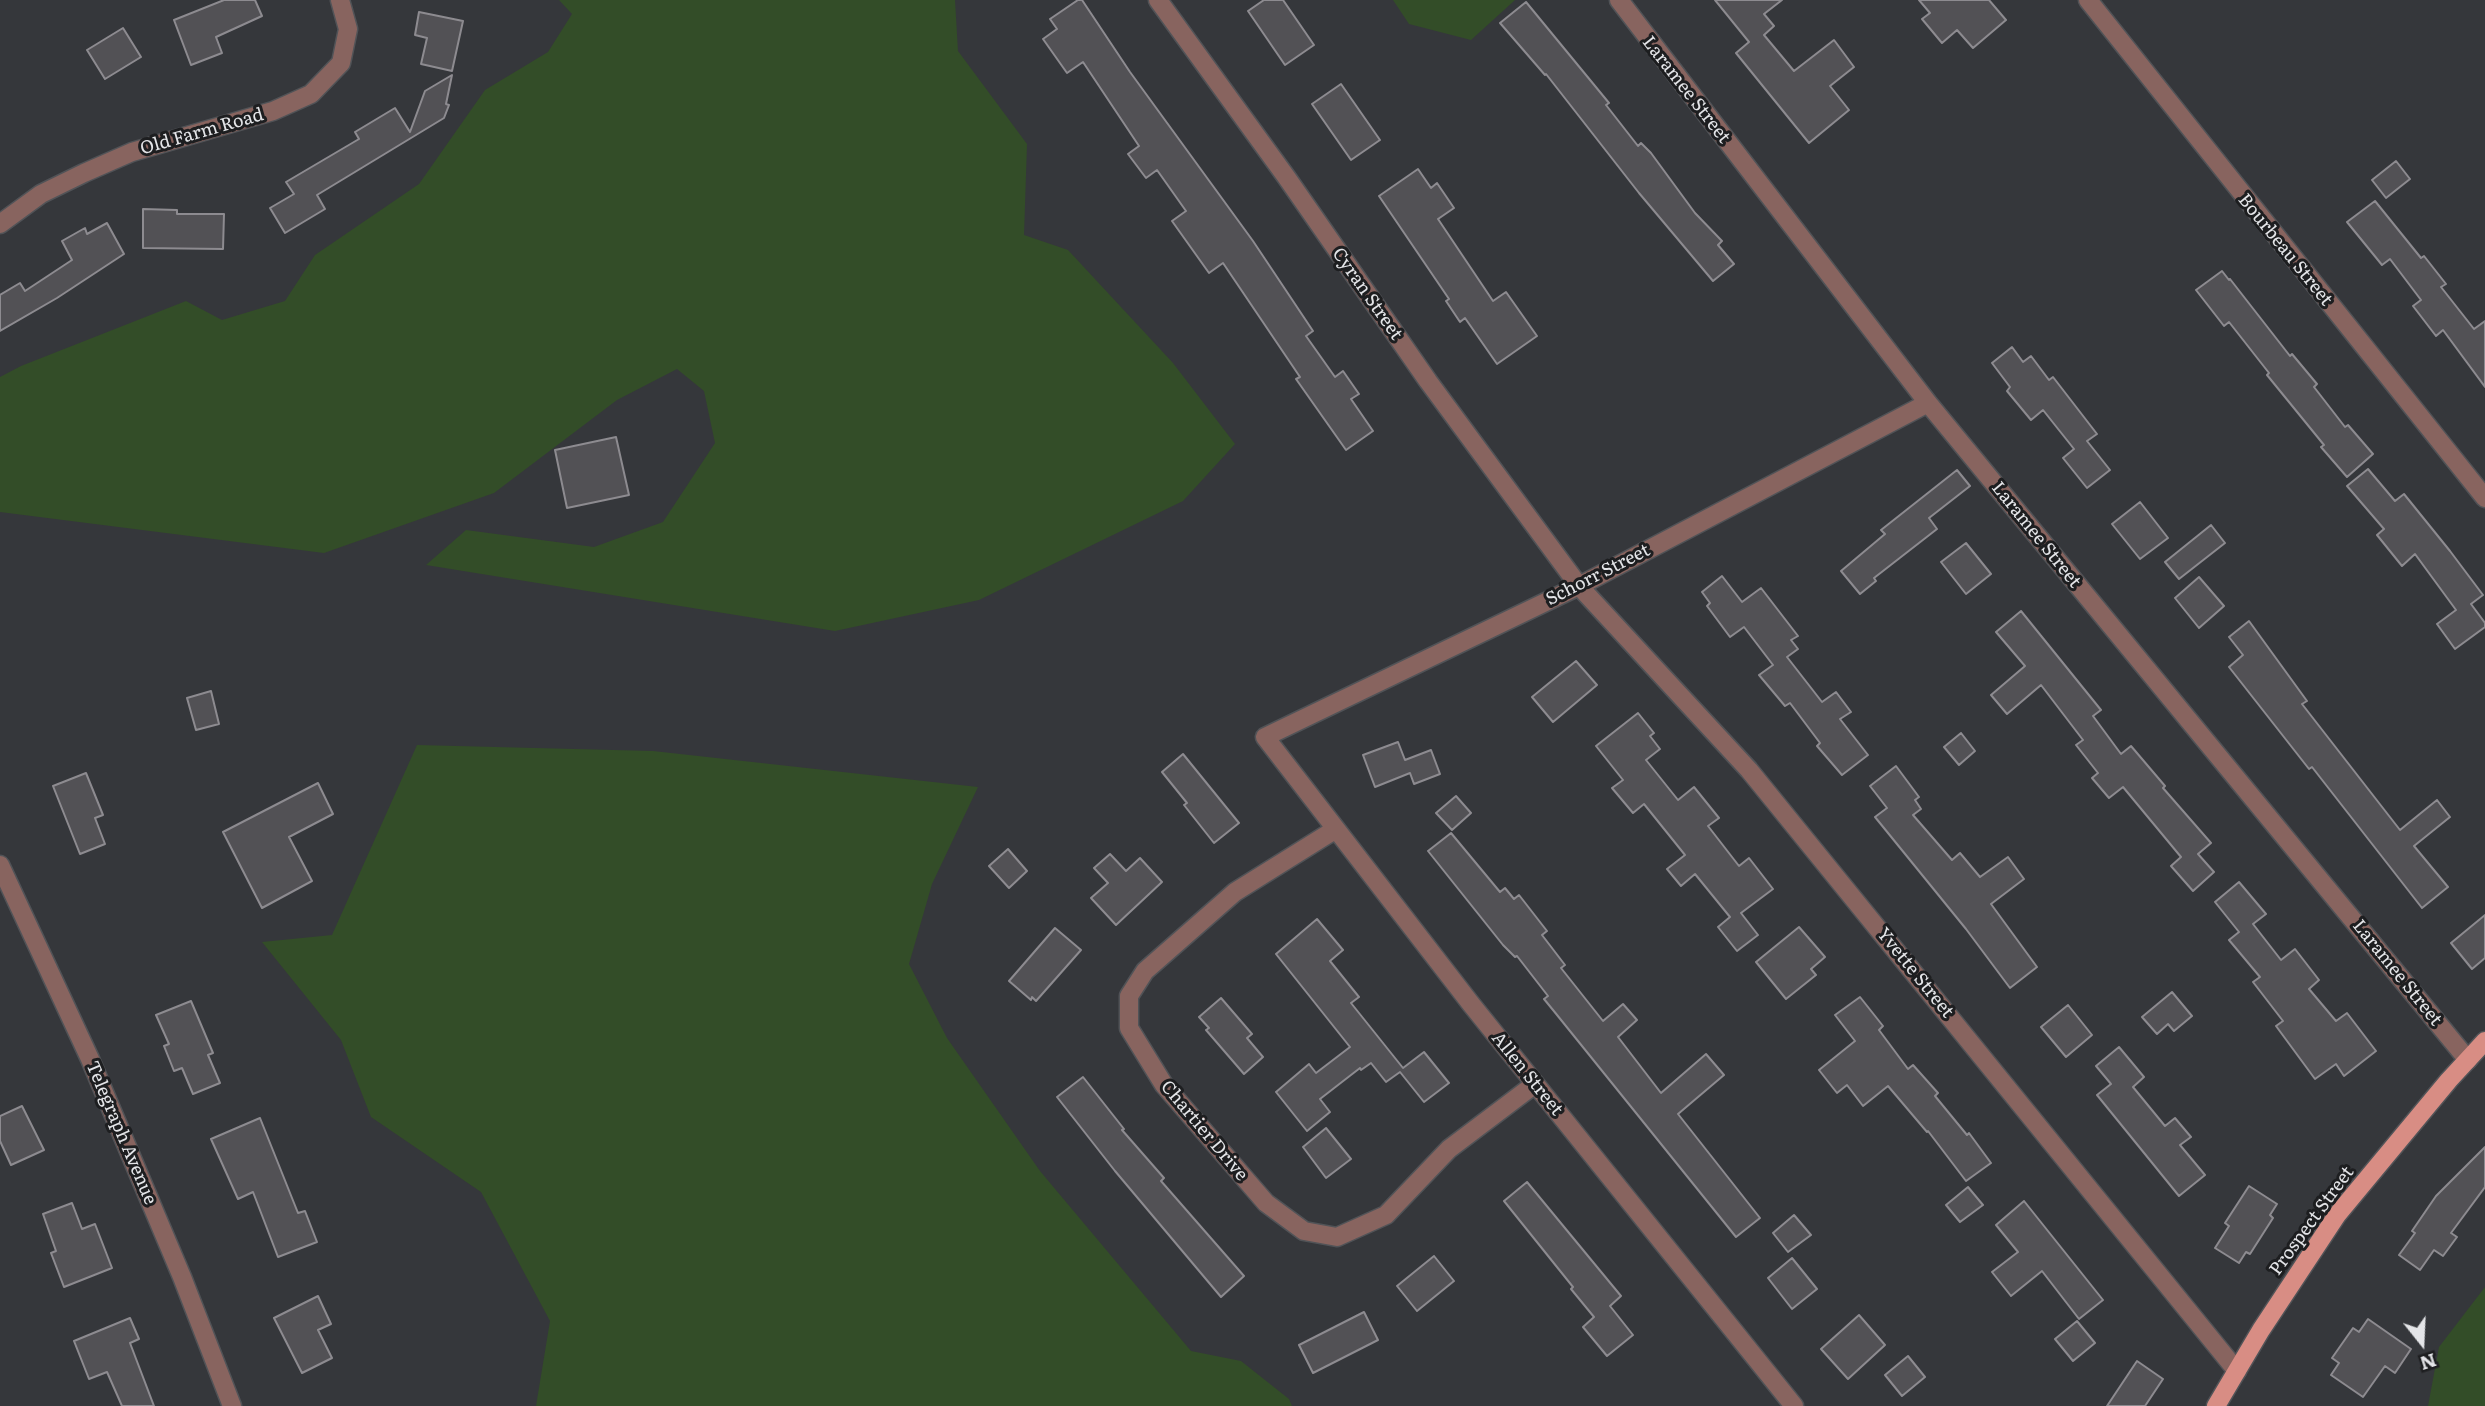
<!DOCTYPE html>
<html>
<head>
<meta charset="utf-8">
<style>
	body { margin:0 }
	#map { position:relative; width:2485px; height:1406px; overflow:hidden; background:#35373b; font-family:Literata,serif }
	canvas { display:block }
	.north { position:absolute; left:2387px; top:1308px; width:70px; height:70px; -webkit-text-stroke:5px #1d1e20; paint-order:stroke; rotate:162deg; font-size:19px; font-weight:700; line-height:28px; text-align:center; color:#e4e5e8 }
	.north::after { content:''; display:block; margin:auto; width:24px; height:32px; background:#e4e5e8; clip-path:polygon(50% 0,100% 100%,50% 72%,0 100%) }
</style>
</head>
<body>
<div id="map">
<canvas width="2485" height="1406"></canvas>
<div class="north">N</div>
</div>
<script>
const c = document.querySelector('canvas').getContext('2d');
c.lineJoin = 'round';
function fill(path, color) {
  c.fillStyle = color;
  c.fill(path, 'evenodd');
}
function stroke(path, color, width, dash) {
  c.strokeStyle = color;
  c.lineWidth = width;
  c.lineCap = dash ? 'butt' : 'round';
  c.setLineDash(dash || []);
  c.stroke(path);
}
function drawText(font, color, halo, rows, align = 'center') {
  c.font = font + ' Literata,serif';
  c.lineWidth = 6;
  c.setLineDash([]);
  c.textBaseline = 'middle';
  c.strokeStyle = halo;
  c.fillStyle = color;
  for (const [text, x, y, turn = 0] of rows) {
    c.save();
    c.translate(x, y);
    c.rotate((+turn || 0) * Math.PI / 180);
    c.textAlign = isNaN(turn) ? turn : align;
    if (halo) c.strokeText(text, 0, 0);
    c.fillText(text, 0, 0);
    c.restore();
  }
}
fill(new Path2D(`
	M 559,0 L 955,0 L 958,51 L 1027,144 L 1024,235 L 1068,250 L 1173,363 L 1235,444 L 1183,501 L 979,600 L 835,631 L 426,565 L 466,530 L 594,547 L 663,522 L 715,443 L 704,391 L 677,369 L 617,400 L 494,493 L 324,553 L 0,512 L 0,377 L 21,366 L 186,301 L 222,320 L 285,301 L 315,255 L 419,184 L 485,90 L 548,52 L 572,14 Z
	M 1393,0 L 1515,0 L 1471,40 L 1409,24 Z
	M 417,745 L 653,751 L 978,787 L 932,884 L 909,964 L 947,1038 L 1040,1171 L 1191,1351 L 1241,1361 L 1289,1399 L 1292,1406 L 536,1406 L 550,1321 L 481,1192 L 371,1117 L 341,1040 L 262,942 L 332,935 Z
	M 2485,1287 L 2485,1406 L 2428,1406 L 2439,1347 Z`), '#334d28');
const building = new Path2D(`
	M 224,0 L 255,0 L 262,16 L 216,37 L 222,53 L 191,65 L 174,20 Z
	M 1078,0 L 1082,0 L 1130,72 L 1253,241 L 1313,331 L 1306,336 L 1335,377 L 1343,371 L 1359,394 L 1351,399 L 1373,431 L 1346,450 L 1296,379 L 1300,377 L 1223,263 L 1209,273 L 1172,221 L 1186,211 L 1157,170 L 1146,178 L 1128,154 L 1139,146 L 1083,62 L 1067,73 L 1043,39 L 1057,29 L 1050,19 Z
	M 1264,0 L 1283,0 L 1314,45 L 1285,65 L 1248,11 Z
	M 1715,0 L 1782,0 L 1764,14 L 1774,26 L 1764,35 L 1794,71 L 1834,40 L 1854,67 L 1830,86 L 1849,110 L 1809,143 L 1736,53 L 1749,42 Z
	M 1919,0 L 1989,0 L 2006,20 L 1973,48 L 1957,30 L 1942,43 L 1922,19 L 1930,13 Z
	M 1526,2 L 1609,103 L 1606,105 L 1638,146 L 1641,143 L 1651,153 L 1695,213 L 1722,241 L 1718,245 L 1734,264 L 1713,281 L 1639,193 L 1546,74 L 1545,75 L 1500,23 Z
	M 419,12 L 463,21 L 452,71 L 421,64 L 427,38 L 415,35 Z
	M 123,28 L 141,57 L 105,79 L 87,50 Z
	M 452,75 L 446,104 L 449,105 L 444,118 L 317,195 L 325,209 L 285,233 L 270,208 L 294,194 L 286,182 L 359,139 L 355,132 L 395,108 L 410,132 L 425,91 Z
	M 1341,84 L 1380,140 L 1351,160 L 1312,104 Z
	M 2396,161 L 2410,179 L 2386,198 L 2372,180 Z
	M 1418,169 L 1431,188 L 1437,183 L 1454,208 L 1438,219 L 1493,301 L 1506,292 L 1537,336 L 1497,364 L 1465,318 L 1460,322 L 1446,301 L 1449,299 L 1379,196 Z
	M 2375,201 L 2421,258 L 2424,256 L 2446,284 L 2441,287 L 2474,329 L 2485,321 L 2485,387 L 2443,330 L 2436,336 L 2413,306 L 2421,300 L 2390,259 L 2382,265 L 2347,222 Z
	M 143,209 L 177,210 L 177,214 L 224,214 L 223,249 L 143,248 Z
	M 107,223 L 124,254 L 57,298 L 0,331 L 0,295 L 20,283 L 25,291 L 72,260 L 62,241 L 85,228 L 87,234 Z
	M 2222,271 L 2229,280 L 2230,279 L 2290,356 L 2292,354 L 2317,384 L 2314,387 L 2345,427 L 2348,425 L 2373,454 L 2347,477 L 2321,447 L 2324,445 L 2267,375 L 2269,373 L 2229,322 L 2224,326 L 2196,290 Z
	M 2012,347 L 2023,362 L 2031,356 L 2049,380 L 2053,377 L 2097,434 L 2087,441 L 2110,470 L 2087,488 L 2063,458 L 2074,449 L 2043,410 L 2031,420 L 2007,391 L 2010,387 L 1992,363 Z
	M 616,437 L 629,495 L 567,508 L 555,450 Z
	M 2368,469 L 2395,501 L 2404,494 L 2450,551 L 2483,595 L 2471,604 L 2485,623 L 2485,627 L 2455,649 L 2437,624 L 2456,610 L 2415,554 L 2402,566 L 2377,535 L 2384,529 L 2347,486 Z
	M 1957,470 L 1970,486 L 1929,518 L 1937,529 L 1874,578 L 1876,581 L 1860,594 L 1841,571 L 1885,534 L 1881,530 Z
	M 2140,502 L 2168,538 L 2140,559 L 2112,524 Z
	M 2211,525 L 2225,543 L 2179,579 L 2165,562 Z
	M 1966,543 L 1991,574 L 1966,594 L 1941,562 Z
	M 1722,576 L 1742,602 L 1761,588 L 1798,636 L 1791,640 L 1798,649 L 1787,657 L 1822,702 L 1836,692 L 1851,712 L 1840,719 L 1868,755 L 1842,775 L 1817,746 L 1820,743 L 1790,703 L 1785,706 L 1759,675 L 1773,665 L 1744,627 L 1730,637 L 1707,606 L 1710,603 L 1702,592 Z
	M 2199,577 L 2224,606 L 2199,628 L 2175,598 Z
	M 2021,611 L 2101,710 L 2093,716 L 2121,754 L 2131,746 L 2165,786 L 2163,788 L 2211,843 L 2198,854 L 2214,872 L 2193,891 L 2171,866 L 2181,857 L 2123,787 L 2109,798 L 2092,778 L 2098,773 L 2076,745 L 2083,740 L 2041,685 L 2007,714 L 1991,695 L 2025,666 L 1996,632 Z
	M 2249,621 L 2307,701 L 2302,704 L 2400,830 L 2437,800 L 2450,817 L 2414,846 L 2448,887 L 2422,908 L 2312,767 L 2309,769 L 2229,667 L 2243,655 L 2229,637 Z
	M 1576,661 L 1597,685 L 1553,722 L 1532,697 Z
	M 211,691 L 219,724 L 196,730 L 187,698 Z
	M 1638,713 L 1654,733 L 1650,736 L 1660,749 L 1646,760 L 1678,800 L 1694,787 L 1719,818 L 1708,826 L 1739,866 L 1749,858 L 1773,889 L 1741,913 L 1758,935 L 1737,951 L 1718,927 L 1730,917 L 1695,874 L 1681,886 L 1667,869 L 1685,855 L 1644,804 L 1633,813 L 1612,788 L 1623,780 L 1596,746 Z
	M 1961,733 L 1975,751 L 1959,765 L 1944,747 Z
	M 1398,742 L 1405,760 L 1431,750 L 1440,774 L 1414,784 L 1410,773 L 1375,787 L 1363,755 Z
	M 1183,754 L 1239,823 L 1214,843 L 1184,805 L 1187,803 L 1162,772 Z
	M 1896,766 L 1919,797 L 1915,800 L 1921,809 L 1913,815 L 1952,860 L 1960,853 L 1980,877 L 2008,857 L 2024,879 L 1991,904 L 2037,967 L 2010,988 L 1966,929 L 1875,817 L 1887,808 L 1870,786 Z
	M 86,773 L 103,815 L 95,818 L 105,844 L 80,854 L 53,786 Z
	M 318,783 L 333,814 L 289,837 L 312,881 L 262,908 L 223,832 Z
	M 1456,796 L 1471,813 L 1452,830 L 1436,813 Z
	M 1451,833 L 1500,892 L 1505,888 L 1514,899 L 1519,895 L 1547,931 L 1542,935 L 1565,965 L 1561,968 L 1603,1021 L 1623,1004 L 1637,1020 L 1618,1037 L 1661,1093 L 1706,1054 L 1724,1075 L 1678,1114 L 1760,1218 L 1736,1237 L 1553,1010 L 1544,999 L 1548,996 L 1517,956 L 1515,957 L 1503,945 L 1428,851 Z
	M 1008,849 L 1027,871 L 1009,888 L 989,866 Z
	M 1110,854 L 1126,871 L 1140,858 L 1162,882 L 1116,925 L 1091,898 L 1108,883 L 1094,868 Z
	M 2239,882 L 2266,914 L 2253,924 L 2281,960 L 2295,949 L 2319,980 L 2309,989 L 2336,1021 L 2347,1013 L 2376,1051 L 2344,1076 L 2336,1064 L 2315,1079 L 2276,1026 L 2283,1021 L 2253,982 L 2260,977 L 2229,940 L 2239,932 L 2215,902 Z
	M 2485,915 L 2485,958 L 2472,969 L 2451,943 Z
	M 1317,919 L 1343,950 L 1330,961 L 1359,997 L 1351,1003 L 1403,1068 L 1424,1052 L 1449,1083 L 1424,1102 L 1400,1072 L 1386,1082 L 1371,1063 L 1361,1070 L 1360,1068 L 1320,1099 L 1330,1112 L 1307,1131 L 1276,1092 L 1309,1064 L 1316,1073 L 1350,1047 L 1276,954 Z
	M 1799,927 L 1825,957 L 1811,969 L 1816,975 L 1786,999 L 1756,962 Z
	M 1055,928 L 1081,950 L 1036,1001 L 1032,997 L 1031,1000 L 1009,981 Z
	M 2172,992 L 2192,1016 L 2174,1031 L 2168,1024 L 2157,1034 L 2142,1017 Z
	M 1860,997 L 1883,1026 L 1879,1030 L 1908,1069 L 1913,1065 L 1938,1093 L 1935,1096 L 1967,1135 L 1969,1133 L 1991,1163 L 1966,1181 L 1928,1131 L 1927,1132 L 1888,1086 L 1863,1106 L 1847,1085 L 1837,1093 L 1819,1070 L 1855,1041 L 1835,1015 Z
	M 1221,998 L 1252,1034 L 1247,1038 L 1263,1057 L 1244,1074 L 1206,1030 L 1209,1028 L 1199,1017 Z
	M 191,1001 L 213,1053 L 208,1055 L 220,1083 L 193,1094 L 182,1068 L 174,1071 L 164,1046 L 169,1044 L 156,1015 Z
	M 2068,1005 L 2092,1035 L 2066,1057 L 2041,1027 Z
	M 2119,1047 L 2144,1077 L 2133,1087 L 2165,1126 L 2175,1118 L 2191,1137 L 2180,1145 L 2205,1175 L 2179,1196 L 2097,1095 L 2111,1084 L 2096,1066 Z
	M 1083,1077 L 1124,1129 L 1122,1130 L 1164,1178 L 1161,1181 L 1244,1276 L 1221,1297 L 1115,1171 L 1057,1097 Z
	M 22,1106 L 44,1150 L 11,1165 L 0,1141 L 0,1116 Z
	M 260,1118 L 298,1213 L 305,1211 L 317,1242 L 278,1257 L 253,1192 L 238,1199 L 211,1139 Z
	M 1326,1128 L 1351,1159 L 1326,1178 L 1303,1147 Z
	M 2485,1147 L 2485,1187 L 2451,1233 L 2457,1237 L 2443,1256 L 2434,1250 L 2420,1270 L 2399,1255 L 2415,1233 L 2412,1231 L 2436,1196 Z
	M 1527,1182 L 1621,1296 L 1610,1306 L 1633,1335 L 1607,1356 L 1583,1327 L 1594,1317 L 1571,1289 L 1573,1287 L 1504,1201 Z
	M 2249,1186 L 2277,1204 L 2270,1215 L 2273,1218 L 2250,1254 L 2246,1252 L 2239,1263 L 2215,1248 L 2229,1226 L 2225,1223 Z
	M 1968,1187 L 1983,1205 L 1960,1222 L 1946,1205 Z
	M 2024,1201 L 2103,1300 L 2079,1319 L 2042,1271 L 2011,1296 L 1992,1272 L 2018,1252 L 1996,1225 Z
	M 72,1203 L 82,1229 L 95,1224 L 112,1268 L 64,1287 L 51,1253 L 56,1251 L 43,1214 Z
	M 1794,1215 L 1811,1235 L 1788,1252 L 1773,1233 Z
	M 1434,1256 L 1454,1281 L 1417,1311 L 1397,1286 Z
	M 1792,1258 L 1817,1289 L 1792,1309 L 1768,1278 Z
	M 318,1296 L 331,1324 L 318,1330 L 332,1358 L 302,1373 L 274,1318 Z
	M 1364,1312 L 1378,1340 L 1313,1373 L 1299,1345 Z
	M 1859,1315 L 1885,1345 L 1848,1379 L 1821,1349 Z
	M 130,1318 L 139,1339 L 130,1343 L 154,1406 L 122,1406 L 107,1372 L 89,1379 L 74,1341 Z
	M 2368,1319 L 2411,1349 L 2395,1373 L 2385,1366 L 2363,1397 L 2331,1375 L 2339,1363 L 2332,1358 L 2353,1328 L 2359,1332 Z
	M 2077,1321 L 2095,1343 L 2073,1361 L 2055,1339 Z
	M 1908,1356 L 1925,1377 L 1902,1396 L 1885,1375 Z
	M 2137,1361 L 2163,1379 L 2145,1406 L 2107,1406 Z`);
fill(building, '#525155');
stroke(building, '#8d8b90', 2);
const minor = new Path2D(`
	M 1158,0 L 1287,178 L 1428,381 L 1579,586 L 1749,770 L 2237,1371
	M 1619,0 L 1928,403 L 2468,1060
	M 2088,0 L 2485,498
	M 0,224 L 41,194 L 84,173 L 132,152 L 273,111 L 311,94 L 341,63 L 348,29 L 340,0
	M 1336,829 L 1235,892 L 1145,971 L 1129,996 L 1129,1028 L 1164,1085 L 1266,1203 L 1304,1231 L 1337,1237 L 1386,1215 L 1449,1149 L 1535,1084
	M 0,865 L 90,1059 L 182,1277 L 232,1406
	M 1794,1406 L 1471,1004 L 1265,737 L 1579,586 L 1928,403`);
const major = new Path2D(`
	M 2216,1406 L 2261,1330 L 2337,1215 L 2449,1080 L 2485,1041`);
stroke(minor, '#515357', 21);
stroke(major, '#515357', 21);
stroke(minor, '#88645f', 18);
stroke(major, '#d88d84', 18);
drawText('18px', '#e4e5e8', '#1d1e20', [
	["Laramee Street",1686,90,52],
	["Old Farm Road",202,132,-16],
	["Bourbeau Street",2285,250,51],
	["Cyran Street",1367,294,55],
	["Laramee Street",2036,535,51],
	["Schorr Street",1598,575,-27],
	["Yvette Street",1915,973,51],
	["Laramee Street",2397,973,51],
	["Allen Street",1527,1074,51],
	["Chartier Drive",1204,1131,50],
	["Telegraph Avenue",121,1133,67],
	["Prospect Street",2312,1221,-54]
]);
</script>
</body>
</html>
